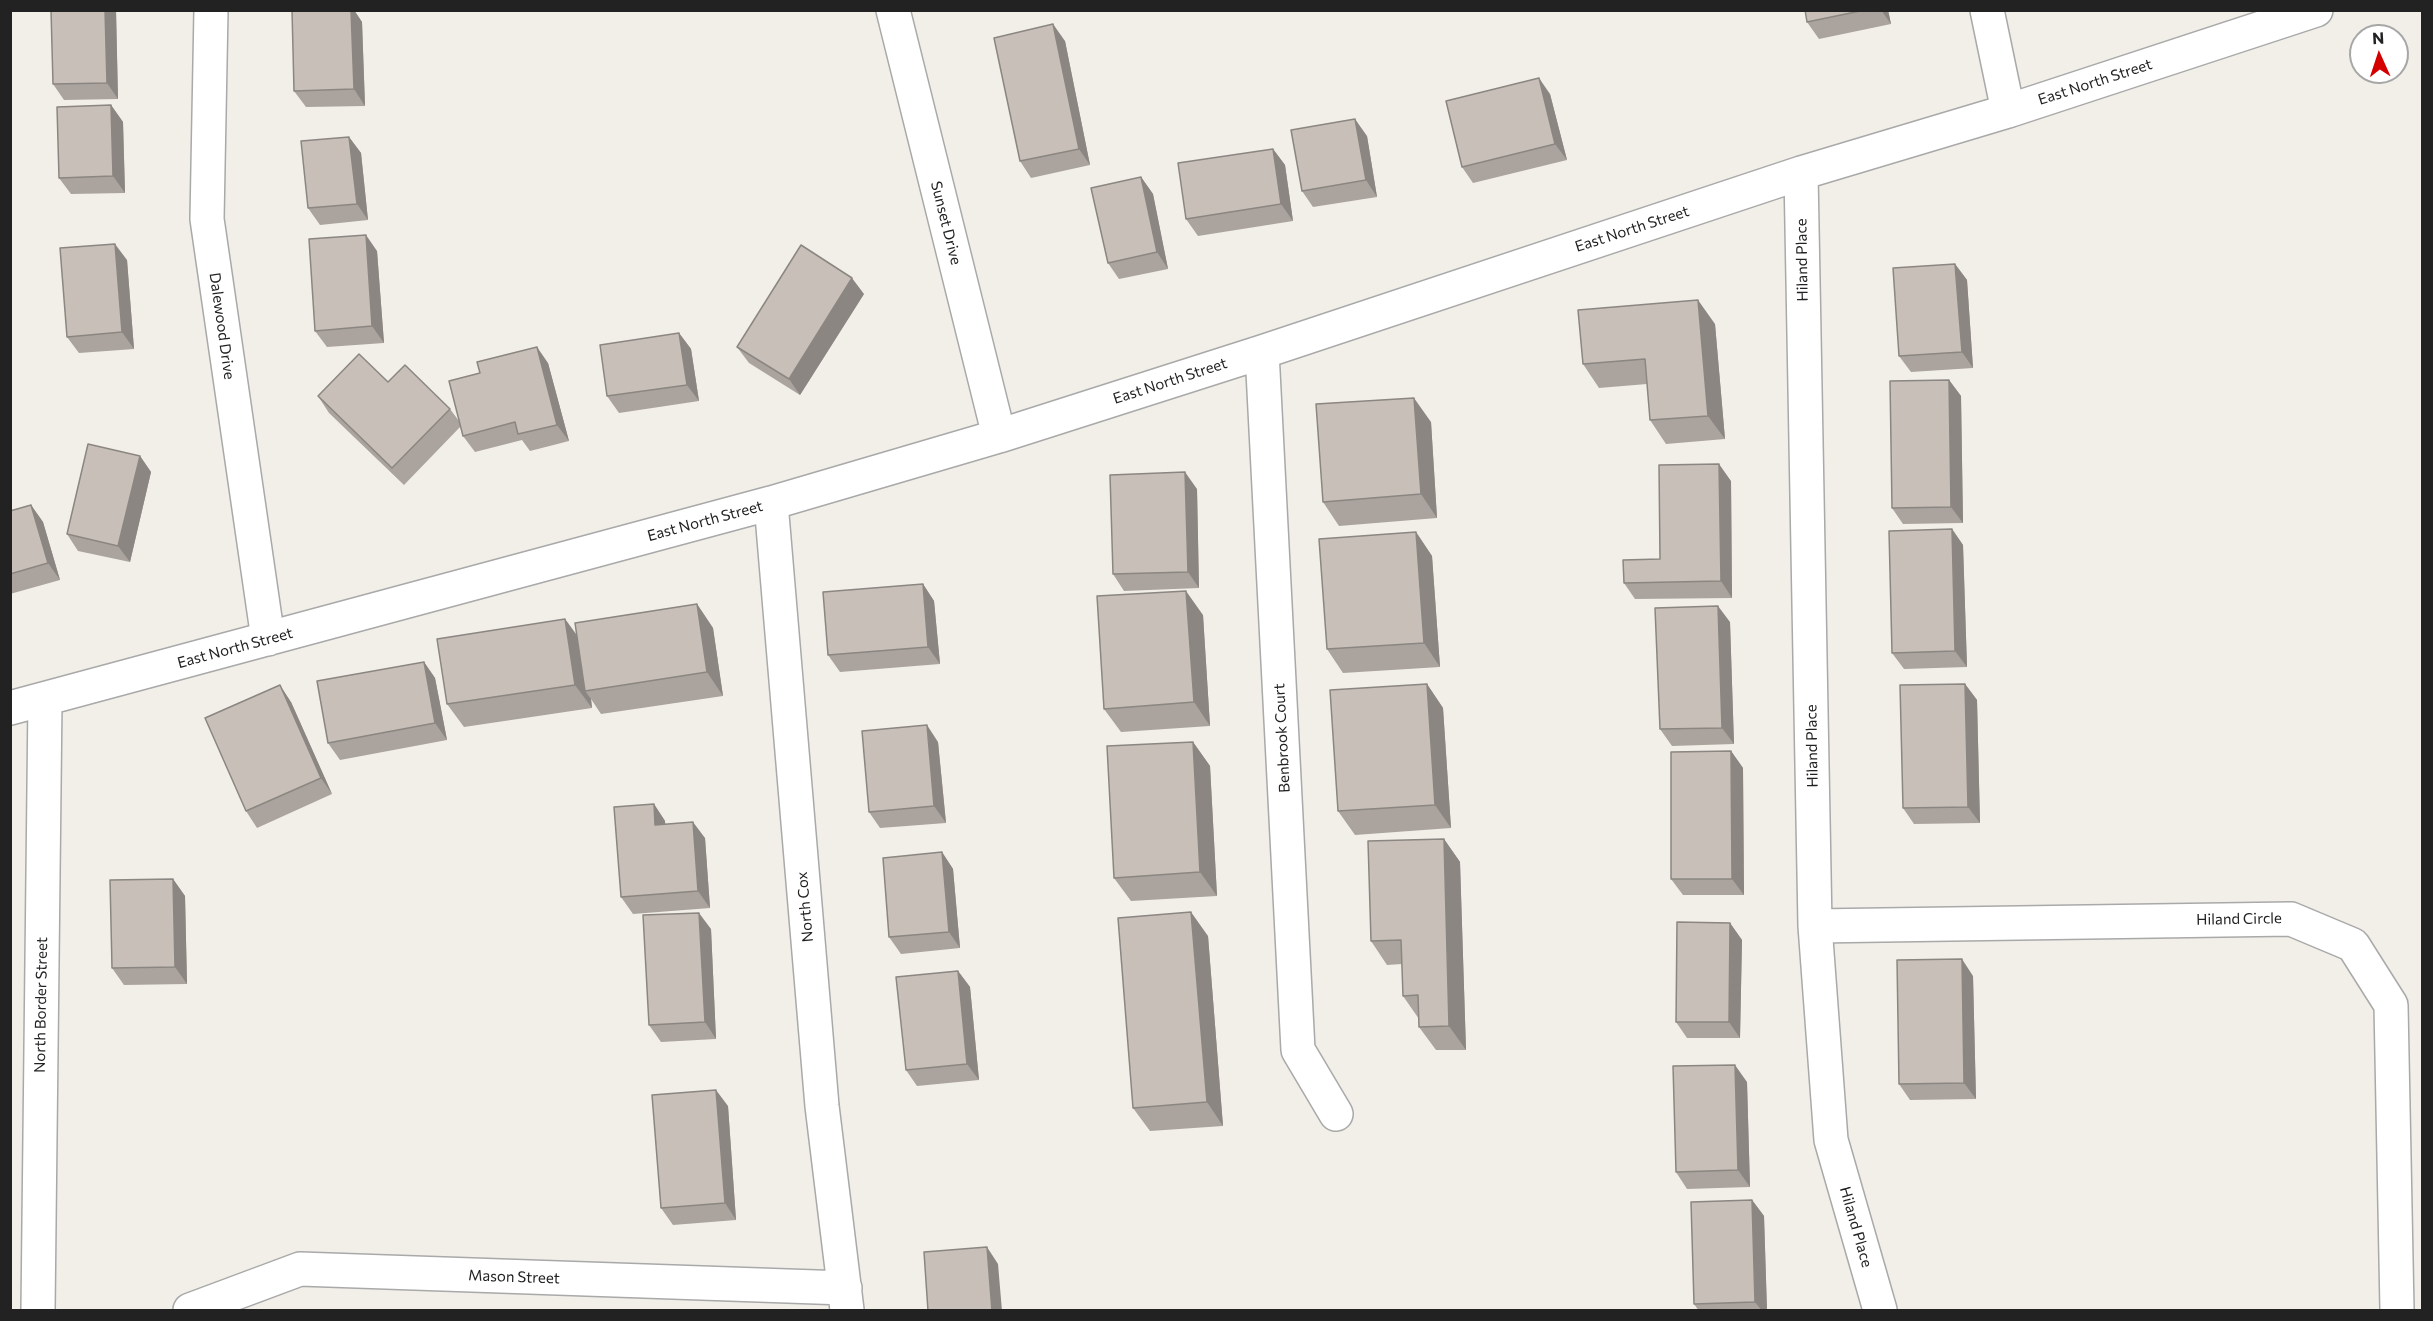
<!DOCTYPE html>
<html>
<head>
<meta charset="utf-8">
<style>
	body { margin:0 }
	#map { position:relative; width:2433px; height:1321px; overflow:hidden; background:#f2efe9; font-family:Commissioner,sans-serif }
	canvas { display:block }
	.frame { position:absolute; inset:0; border:12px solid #222; pointer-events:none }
	.north { position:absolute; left:2349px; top:24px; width:60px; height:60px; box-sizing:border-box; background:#fff; border:2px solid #a7a7a7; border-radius:50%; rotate:357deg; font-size:16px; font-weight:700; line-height:24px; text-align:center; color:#222 }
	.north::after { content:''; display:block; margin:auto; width:21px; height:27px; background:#d40000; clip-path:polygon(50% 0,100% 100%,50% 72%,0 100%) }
</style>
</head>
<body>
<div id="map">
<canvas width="2433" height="1321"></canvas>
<div class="frame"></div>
<div class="north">N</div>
</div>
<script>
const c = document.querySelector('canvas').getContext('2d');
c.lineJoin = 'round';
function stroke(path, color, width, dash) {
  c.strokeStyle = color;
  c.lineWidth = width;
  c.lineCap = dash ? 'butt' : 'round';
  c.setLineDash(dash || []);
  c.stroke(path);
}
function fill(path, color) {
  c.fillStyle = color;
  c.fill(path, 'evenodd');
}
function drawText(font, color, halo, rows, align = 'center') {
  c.font = font + ' Commissioner,sans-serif';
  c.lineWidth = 4.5;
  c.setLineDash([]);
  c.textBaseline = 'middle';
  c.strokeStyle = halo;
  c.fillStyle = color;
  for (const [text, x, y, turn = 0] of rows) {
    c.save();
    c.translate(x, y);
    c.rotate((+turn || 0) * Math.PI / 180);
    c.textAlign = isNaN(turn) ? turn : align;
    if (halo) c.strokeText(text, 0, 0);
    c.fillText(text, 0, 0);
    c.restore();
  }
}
const minor = new Path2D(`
	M 211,10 L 207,219 L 268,639
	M 893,10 L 999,436
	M 1987,10 L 2008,111
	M 1801,173 L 1815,926 L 1831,1140 L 1880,1310
	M 1262,352 L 1298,1050 L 1336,1114
	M 771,503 L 822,1106 L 847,1310
	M 10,708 L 771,503 L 999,436 L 1262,352 L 1801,173 L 2008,111 L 2316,10
	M 1815,926 L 2291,919 L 2353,945 L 2391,1005 L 2397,1310
	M 38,1310 L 45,700
	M 190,1310 L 300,1269 L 845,1288`);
stroke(minor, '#a9a9a9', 36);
stroke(minor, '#fff', 33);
fill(new Path2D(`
	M 51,10 L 116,10 L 118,99 L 64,100 L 53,84 Z
	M 292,10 L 354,10 L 362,22 L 365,106 L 306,107 L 294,91 Z
	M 1805,10 L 1888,10 L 1891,24 L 1819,39 L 1807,22 Z
	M 1065,41 L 1090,165 L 1031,178 L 1020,161 Z
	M 1550,94 L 1567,160 L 1473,183 L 1462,167 Z
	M 111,105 L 123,122 L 125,193 L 71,194 L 59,178 Z
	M 1367,136 L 1377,197 L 1313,207 L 1302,191 Z
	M 349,137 L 361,153 L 368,220 L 320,225 L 308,208 Z
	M 1273,149 L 1285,165 L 1293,221 L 1198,236 L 1186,219 Z
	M 1141,177 L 1153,194 L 1168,269 L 1119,279 L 1108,263 Z
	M 377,251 L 384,343 L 327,347 L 315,331 Z
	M 127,260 L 134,349 L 79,353 L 67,337 Z
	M 1955,264 L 1967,280 L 1973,368 L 1911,372 L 1899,356 Z
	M 864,294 L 800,395 L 749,363 L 737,347 Z
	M 1715,324 L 1725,439 L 1666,444 L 1650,420 L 1647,384 L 1599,388 L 1583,364 Z
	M 679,333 L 691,349 L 699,401 L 619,413 L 607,396 Z
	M 548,363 L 569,441 L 530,451 L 522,440 L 475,452 L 463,436 L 461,426 L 404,485 L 329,413 L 318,396 L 388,382 L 450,409 L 459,421 Z
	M 1949,380 L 1961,396 L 1963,523 L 1903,524 L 1892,508 Z
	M 1431,422 L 1437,518 L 1339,526 L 1323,502 Z
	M 140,456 L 151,472 L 130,562 L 78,551 L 67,534 Z
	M 1731,481 L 1732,598 L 1635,599 L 1624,583 L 1660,559 Z
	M 1197,489 L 1199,588 L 1124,591 L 1113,574 Z
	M 31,505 L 43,522 L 60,580 L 10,594 L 10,511 Z
	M 1952,529 L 1963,545 L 1967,667 L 1904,669 L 1892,653 Z
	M 1416,532 L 1432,556 L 1440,667 L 1343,673 L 1327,649 Z
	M 923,584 L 934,601 L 940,664 L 840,672 L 828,655 Z
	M 697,604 L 713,628 L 723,696 L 601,714 L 591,699 L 592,708 L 464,727 L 447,704 L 565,619 L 577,635 Z
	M 1203,615 L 1210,726 L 1121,732 L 1104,709 Z
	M 1730,622 L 1734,744 L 1672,746 L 1660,729 Z
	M 424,662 L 435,678 L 447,740 L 340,760 L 328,743 Z
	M 1427,684 L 1443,708 L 1451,828 L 1355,835 L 1338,811 Z
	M 1965,684 L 1977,700 L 1980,823 L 1914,824 L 1903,808 Z
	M 291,702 L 332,794 L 257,828 L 246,811 Z
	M 938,742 L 946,823 L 880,828 L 869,812 Z
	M 1193,742 L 1210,766 L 1217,896 L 1131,901 L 1114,878 Z
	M 1731,751 L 1743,768 L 1744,895 L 1683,895 L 1671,879 Z
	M 654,804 L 665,821 L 665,824 L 705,838 L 710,908 L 633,914 L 621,897 Z
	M 1444,839 L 1460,862 L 1466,1050 L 1436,1050 L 1419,1027 L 1419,1019 L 1403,996 L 1402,964 L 1387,965 L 1371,941 Z
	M 942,852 L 953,869 L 960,948 L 901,954 L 889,937 Z
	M 173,879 L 185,896 L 187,984 L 124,985 L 112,968 Z
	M 1730,923 L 1742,940 L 1740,1038 L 1687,1038 L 1676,1022 Z
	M 711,929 L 716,1039 L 661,1042 L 649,1025 Z
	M 1208,936 L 1223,1126 L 1150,1131 L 1133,1108 Z
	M 958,971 L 970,987 L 979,1080 L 917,1086 L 906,1070 Z
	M 1973,976 L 1976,1099 L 1910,1100 L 1899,1084 Z
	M 1747,1082 L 1750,1187 L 1687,1189 L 1676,1172 Z
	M 728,1106 L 736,1220 L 673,1225 L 661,1208 Z
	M 1752,1200 L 1764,1216 L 1767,1311 L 1699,1311 L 1694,1304 Z`), '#aba49e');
fill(new Path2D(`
	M 105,10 L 116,10 L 118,99 L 107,83 Z
	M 351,10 L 354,10 L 362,22 L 365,106 L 354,89 Z
	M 1881,10 L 1888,10 L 1891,24 Z
	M 1053,24 L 1065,41 L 1090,165 L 1079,149 Z
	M 1539,78 L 1550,94 L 1567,160 L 1555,144 Z
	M 111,105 L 123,122 L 125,193 L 113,176 Z
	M 1355,119 L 1367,136 L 1377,197 L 1366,180 Z
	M 349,137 L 361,153 L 368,220 L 357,204 Z
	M 1273,149 L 1285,165 L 1293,221 L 1281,204 Z
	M 1141,177 L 1153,194 L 1168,269 L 1157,252 Z
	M 366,235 L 377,251 L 384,343 L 372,326 Z
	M 115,244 L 127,260 L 134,349 L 122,332 Z
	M 1955,264 L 1967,280 L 1973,368 L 1962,352 Z
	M 852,278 L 864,294 L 800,395 L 789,379 Z
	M 1698,300 L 1715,324 L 1725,439 L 1708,416 Z
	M 679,333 L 691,349 L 699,401 L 687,385 Z
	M 537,347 L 548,363 L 569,441 L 557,425 Z
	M 1949,380 L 1961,396 L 1963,523 L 1951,507 Z
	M 1414,398 L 1431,422 L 1437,518 L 1421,494 Z
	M 140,456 L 151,472 L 130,562 L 118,546 Z
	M 1719,464 L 1731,481 L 1732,598 L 1721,581 Z
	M 1185,472 L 1197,489 L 1199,588 L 1188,572 Z
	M 31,505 L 43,522 L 60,580 L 48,563 Z
	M 1952,529 L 1963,545 L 1967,667 L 1955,651 Z
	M 1416,532 L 1432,556 L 1440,667 L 1424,643 Z
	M 923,584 L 934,601 L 940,664 L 928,647 Z
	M 1186,591 L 1203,615 L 1210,726 L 1194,702 Z
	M 697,604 L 713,628 L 723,696 L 707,672 Z
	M 1718,606 L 1730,622 L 1734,744 L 1722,728 Z
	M 565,619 L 582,643 L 585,691 L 591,699 L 592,708 L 575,685 Z
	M 424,662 L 435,678 L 447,740 L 435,723 Z
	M 1427,684 L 1443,708 L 1451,828 L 1435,805 Z
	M 1965,684 L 1977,700 L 1980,823 L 1968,807 Z
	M 280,685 L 291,702 L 332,794 L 321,778 Z
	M 927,725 L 938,742 L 946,823 L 934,806 Z
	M 1193,742 L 1210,766 L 1217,896 L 1200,872 Z
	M 1731,751 L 1743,768 L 1744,895 L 1732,879 Z
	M 654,804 L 665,821 L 667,842 L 655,825 Z
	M 693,822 L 705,838 L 710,908 L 698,891 Z
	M 1444,839 L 1460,862 L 1466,1050 L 1449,1026 Z
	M 942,852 L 953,869 L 960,948 L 949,932 Z
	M 173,879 L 185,896 L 187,984 L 175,967 Z
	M 1191,912 L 1208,936 L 1223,1126 L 1207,1102 Z
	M 699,913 L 711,929 L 716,1039 L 705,1022 Z
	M 1730,923 L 1742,940 L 1740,1038 L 1729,1022 Z
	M 1962,959 L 1973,976 L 1976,1099 L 1964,1083 Z
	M 958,971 L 970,987 L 979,1080 L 967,1064 Z
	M 1735,1065 L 1747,1082 L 1750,1187 L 1738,1170 Z
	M 716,1090 L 728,1106 L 736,1220 L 725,1203 Z
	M 1752,1200 L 1764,1216 L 1767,1311 L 1762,1311 L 1755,1302 Z
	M 987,1247 L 998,1264 L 1002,1311 L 992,1311 Z`), '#8b8681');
const building = new Path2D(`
	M 51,10 L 105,10 L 107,83 L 53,84 Z
	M 292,10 L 351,10 L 354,89 L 294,91 Z
	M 1805,10 L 1865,10 L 1807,22 Z
	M 1053,24 L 1079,149 L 1020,161 L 994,38 Z
	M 1539,78 L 1555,144 L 1462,167 L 1446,101 Z
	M 111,105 L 113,176 L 59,178 L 57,107 Z
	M 1355,119 L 1366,180 L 1302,191 L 1291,130 Z
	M 349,137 L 357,204 L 308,208 L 301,141 Z
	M 1273,149 L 1281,204 L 1186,219 L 1178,163 Z
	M 1141,177 L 1157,252 L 1108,263 L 1091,188 Z
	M 366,235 L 372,326 L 315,331 L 309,239 Z
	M 115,244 L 122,332 L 67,337 L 60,248 Z
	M 801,245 L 852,278 L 789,379 L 737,347 Z
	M 1955,264 L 1962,352 L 1899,356 L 1893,268 Z
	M 1698,300 L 1708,416 L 1650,420 L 1645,359 L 1583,364 L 1578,310 Z
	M 679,333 L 687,385 L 607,396 L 600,345 Z
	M 537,347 L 557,425 L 518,434 L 515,422 L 463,436 L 449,381 L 480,373 L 477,362 Z
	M 359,354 L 388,382 L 405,365 L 450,409 L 392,468 L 318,396 Z
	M 1949,380 L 1951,507 L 1892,508 L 1890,381 Z
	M 1414,398 L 1421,494 L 1323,502 L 1316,404 Z
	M 88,444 L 140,456 L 118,546 L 67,534 Z
	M 1719,464 L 1721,581 L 1624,583 L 1623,560 L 1660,559 L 1659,465 Z
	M 1185,472 L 1188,572 L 1113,574 L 1110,475 Z
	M 31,505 L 48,563 L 10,574 L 10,511 Z
	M 1952,529 L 1955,651 L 1892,653 L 1889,531 Z
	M 1416,532 L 1424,643 L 1327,649 L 1319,539 Z
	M 923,584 L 928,647 L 828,655 L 823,592 Z
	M 1186,591 L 1194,702 L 1104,709 L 1097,596 Z
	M 697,604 L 707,672 L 585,691 L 575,623 Z
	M 1718,606 L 1722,728 L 1660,729 L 1655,608 Z
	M 565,619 L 575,685 L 447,704 L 437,639 Z
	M 424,662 L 435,723 L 328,743 L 317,681 Z
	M 1427,684 L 1435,805 L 1338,811 L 1330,690 Z
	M 1965,684 L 1968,807 L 1903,808 L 1900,685 Z
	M 280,685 L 321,778 L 246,811 L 205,718 Z
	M 927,725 L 934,806 L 869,812 L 862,731 Z
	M 1193,742 L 1200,872 L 1114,878 L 1107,746 Z
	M 1731,751 L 1732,879 L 1671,879 L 1671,752 Z
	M 654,804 L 655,825 L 693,822 L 698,891 L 621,897 L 614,807 Z
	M 1444,839 L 1449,1026 L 1419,1027 L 1418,995 L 1403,996 L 1401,940 L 1371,941 L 1368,841 Z
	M 942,852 L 949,932 L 889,937 L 883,858 Z
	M 173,879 L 175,967 L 112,968 L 110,880 Z
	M 1191,912 L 1207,1102 L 1133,1108 L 1118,918 Z
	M 699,913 L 705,1022 L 649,1025 L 643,915 Z
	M 1677,922 L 1730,923 L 1729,1022 L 1676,1022 Z
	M 1962,959 L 1964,1083 L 1899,1084 L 1897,960 Z
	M 958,971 L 967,1064 L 906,1070 L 896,977 Z
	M 1735,1065 L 1738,1170 L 1676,1172 L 1673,1066 Z
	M 716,1090 L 725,1203 L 661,1208 L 652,1095 Z
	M 1752,1200 L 1755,1302 L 1694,1304 L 1691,1202 Z
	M 987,1247 L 992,1311 L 928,1311 L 924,1252 Z`);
fill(building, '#c7bfb8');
stroke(building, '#8b8681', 1.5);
drawText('15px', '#222', '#fff', [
	["East North Street",2095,82,-18],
	["Sunset Drive",946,223,76],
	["East North Street",1632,229,-18],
	["Hiland Place",1802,260,-91],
	["Dalewood Drive",222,326,82],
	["East North Street",1170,381,-18],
	["East North Street",705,521,-15],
	["East North Street",235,648,-15],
	["Benbrook Court",1282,738,-93],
	["Hiland Place",1812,746,-91],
	["North Cox",805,907,-95],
	["Hiland Circle",2239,919,-1],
	["North Border Street",41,1005,-89],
	["Hiland Place",1856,1227,74],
	["Mason Street",514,1277,2]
]);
</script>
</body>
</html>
